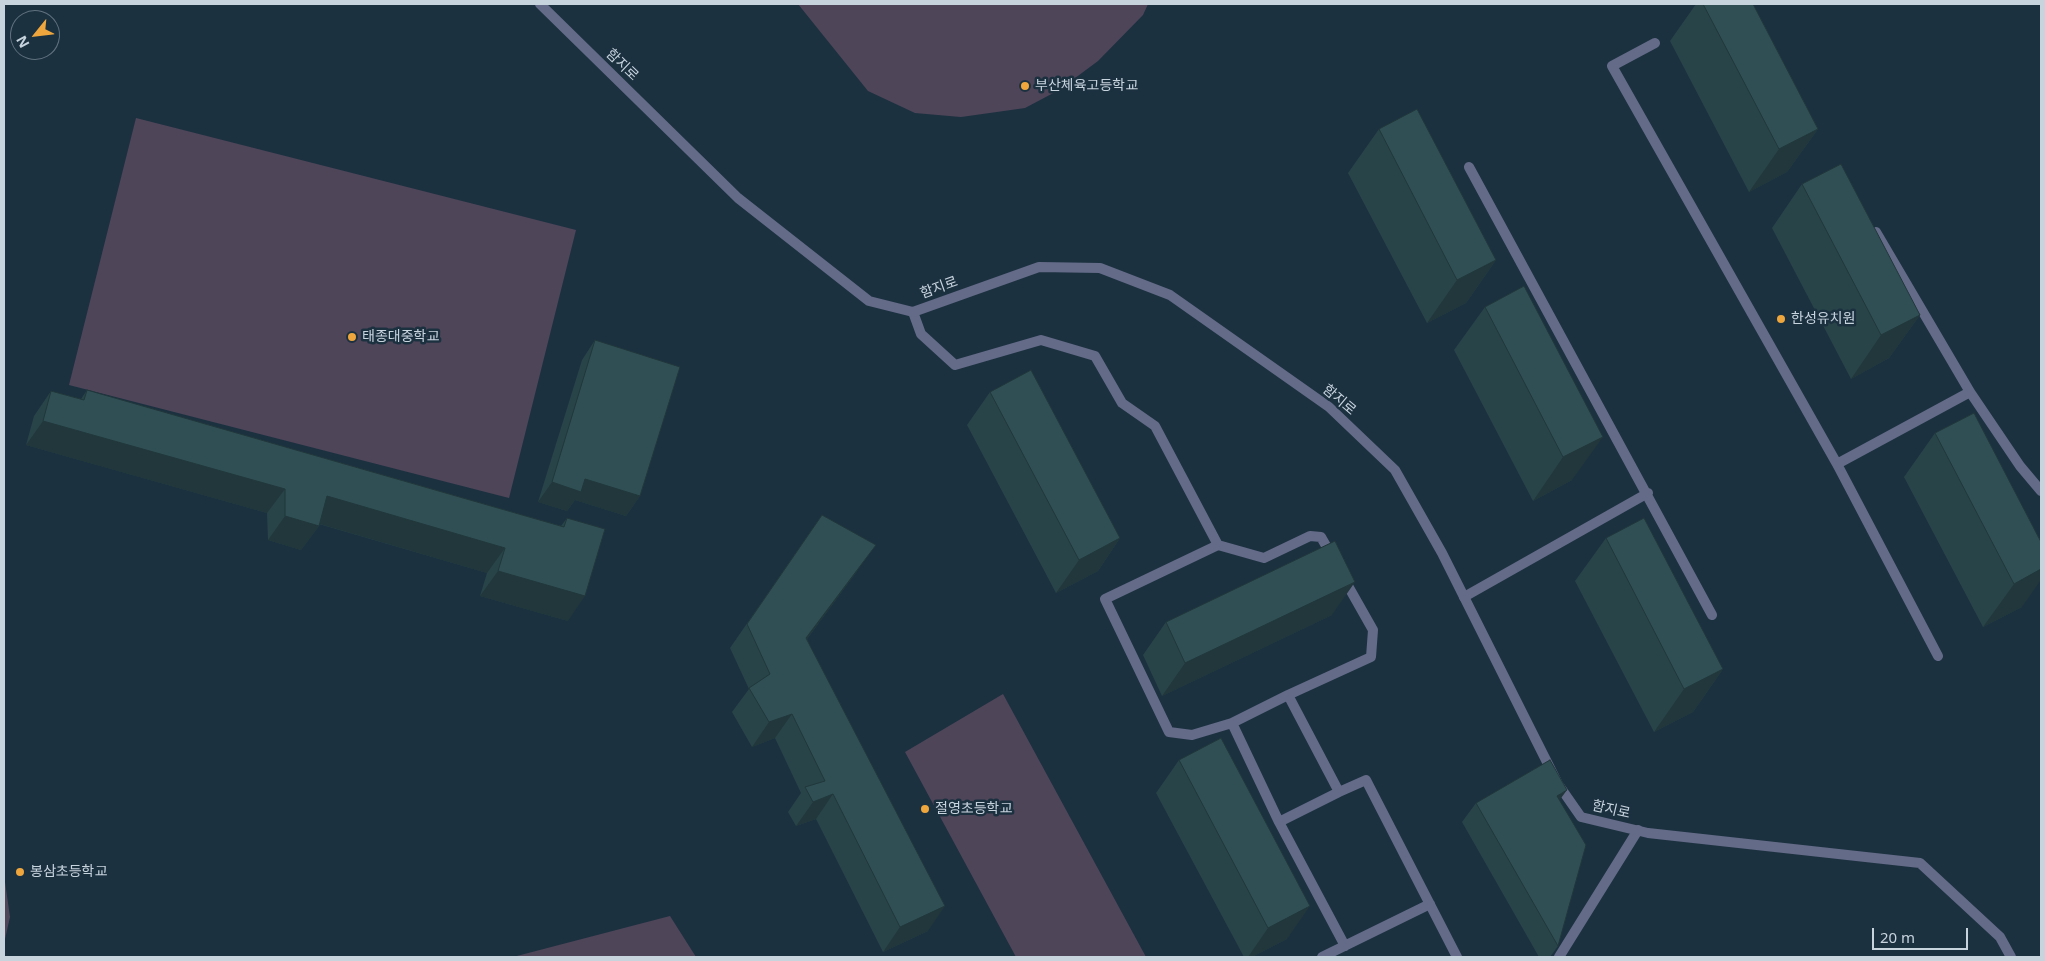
<!DOCTYPE html>
<html>
<head>
<meta charset="utf-8">
<style>
  body { margin:0 }
  #map { position:relative; width:2045px; height:961px; overflow:hidden; background:#1c3140; font-family:"Noto Sans",sans-serif }
  canvas { display:block }
  .frame { position:absolute; inset:0; border:5px solid #c7d3dd; pointer-events:none }
  .north { position:absolute; left:10px; top:10px; width:50px; height:50px; box-sizing:border-box; background:#1c3140; border:1px solid #60727f; border-radius:50%; rotate:241deg; font-size:14px; font-weight:700; line-height:20px; text-align:center; color:#c7d3dd }
  .north::after { content:''; display:block; margin:auto; width:18px; height:22px; background:#efa73d; clip-path:polygon(50% 0,100% 100%,50% 72%,0 100%) }
  .scale { position:absolute; left:1872px; top:928px; width:96px; height:22px; box-sizing:border-box; border:2px solid #c7d3dd; border-top:0; padding-left:6px; font-size:15px; line-height:18px; white-space:nowrap; color:#c7d3dd; -webkit-text-stroke:4px #1c3140; paint-order:stroke }
</style>
</head>
<body>
<div id="map">
<canvas width="2045" height="961"></canvas>
<div class="frame"></div>
<div class="north">N</div>
<div class="scale">20 m</div>
</div>
<script>
const g = document.querySelector('canvas').getContext('2d');
g.lineJoin = 'round';
function fillPath(path, color) { g.fillStyle = color; g.fill(path, 'evenodd'); }
const toPath = rows => new Path2D(rows.map(r => 'M' + r).join(''));
function stroke(path, color, width, dash) { g.strokeStyle = color; g.lineWidth = width; g.lineCap = dash ? 'butt' : 'round'; g.setLineDash(dash || []); g.stroke(path); }
function label(font, color, halo, rows, align = 'center') {
  g.font = font + ' "Noto Sans","Noto Sans KR",sans-serif'; g.lineWidth = 5; g.setLineDash([]); g.textBaseline = 'middle'; g.strokeStyle = halo; g.fillStyle = color; for (const [text, x, y, turn = 0] of rows) {
    g.save(); g.translate(x, y); g.rotate((+turn || 0) * Math.PI / 180); g.textAlign = isNaN(turn) ? turn : align; if (halo) g.strokeText(text, 0, 0); g.fillText(text, 0, 0); g.restore();
  }
}
const green = toPath([
  [798,4,1148,4,1143,15,1098,61,1059,90,1025,108,961,117,915,113,868,91],
  [136,118,576,230,509,498,69,385],
  [1003,694,1146,957,1016,957,905,752],
  [4,875,10,917,5,939,4,938],
  [670,916,696,957,513,957]
]);
const service = toPath([
  [1655,43,1612,66,1837,464],
  [1469,167,1712,615],
  [1876,232,1970,392],
  [913,312,921,334,955,365,1041,340,1095,356,1122,403,1155,426,1218,545,1264,558,1310,536,1321,537,1333,558],
  [1218,545,1105,599,1169,732,1192,735,1232,723],
  [1343,577,1373,630,1371,657,1288,695,1339,792,1366,780,1457,957],
  [1464,597,1648,493],
  [1938,656,1837,464,1970,392,2020,466,2041,491],
  [1288,695,1232,723,1279,822,1345,946],
  [1279,822,1339,792],
  [1322,957,1430,904],
  [1559,957,1638,830]
]);
const tertiary = toPath([
  [540,4,738,198,869,301,913,312,1039,267,1100,268,1170,295,1329,407,1395,470,1442,553,1558,784,1581,817,1648,833,1920,863,2000,937,2011,957]
]);
const wall = toPath([
  [1696,4,1753,4,1818,129,1787,172,1749,192,1670,41],
  [1379,129,1496,260,1466,303,1427,323,1348,173],
  [1802,184,1920,315,1889,358,1851,379,1772,228],
  [1524,286,1572,480,1533,501,1454,350,1485,307],
  [595,340,640,496,626,516,575,500,567,511,538,502,582,360],
  [87,390,561,526,567,518,568,621,480,596,487,573,319,524,319,526,301,550,268,540,267,513,26,445,34,416,51,391,81,399],
  [990,392,1120,538,1098,571,1056,593,967,425],
  [1974,413,2022,607,1983,627,1904,477,1935,433],
  [822,515,858,570,807,639,928,931,883,952,816,819,796,826,788,812,801,793,775,738,752,747,732,712,749,689,730,648],
  [1606,538,1723,669,1693,712,1654,732,1575,581],
  [1332,615,1162,696,1143,655,1166,622],
  [1179,760,1287,939,1252,957,1244,957,1156,793],
  [1560,800,1558,946,1550,957,1539,957,1462,822,1476,803]
]);
const shadedWall = toPath([
  [1818,129,1787,172,1749,192,1779,149],
  [1496,260,1466,303,1427,323,1457,280],
  [1920,315,1889,358,1851,379,1881,335],
  [43,421,285,489,267,513,26,445],
  [1603,437,1572,480,1533,501,1563,457],
  [585,479,640,496,626,516,575,500,567,511,538,502,552,482],
  [327,496,505,548,487,573,310,521],
  [285,516,319,526,301,550,268,540],
  [1120,538,1098,571,1056,593,1079,560],
  [876,545,858,570,789,663,806,638],
  [2041,569,2041,580,2022,607,1983,627,2014,584],
  [498,571,585,596,568,621,480,596],
  [1355,582,1332,615,1162,696,1185,663],
  [1723,669,1693,712,1654,732,1684,689],
  [792,714,775,738,752,747,769,722],
  [1567,790,1553,809,1557,796],
  [833,794,816,819,796,826,813,802],
  [945,906,928,931,883,952,900,927],
  [1310,906,1287,939,1252,957,1248,957,1268,928]
]);
const building = toPath([
  [1703,4,1753,4,1818,129,1779,149,1703,4],
  [1417,109,1496,260,1457,280,1379,129,1417,109],
  [1841,164,1920,315,1881,335,1802,184,1841,164],
  [1524,286,1603,437,1563,457,1485,307,1524,286],
  [595,340,680,367,640,496,585,479,581,492,552,482,595,340],
  [1031,370,1120,538,1079,560,990,392,1031,370],
  [87,390,564,527,567,518,605,529,585,596,498,571,505,548,327,496,319,526,285,516,285,489,43,421,51,391,84,400,87,390],
  [1974,413,2041,542,2041,569,2014,584,1935,433,1974,413],
  [822,515,876,545,806,638,945,906,900,927,833,794,813,802,805,787,825,781,792,714,769,722,749,688,770,674,747,624,822,515],
  [1644,518,1723,669,1684,689,1606,538,1644,518],
  [1335,541,1355,582,1185,663,1166,622,1335,541],
  [1221,738,1310,906,1268,928,1179,760,1221,738],
  [1550,760,1567,790,1557,796,1586,845,1558,946,1476,803,1550,760]
]);
const markers = [
  [1025,86,5,"#efa73d"],
  [1781,319,5,"#efa73d"],
  [352,337,5,"#efa73d"],
  [925,809,5,"#efa73d"],
  [20,872,5,"#efa73d"]
];
const streetNames = [
  ["함지로",622,65,44],
  ["함지로",939,288,-20],
  ["함지로",1339,400,40],
  ["함지로",1611,810,13]
];
const poiNames = [
  ["부산체육고등학교",1035,86],
  ["한성유치원",1791,319],
  ["태종대중학교",362,337],
  ["절영초등학교",935,809],
  ["봉삼초등학교",30,872]
];
fillPath(green, '#4f4559');
stroke(service, '#646b88', 10);
stroke(tertiary, '#646b88', 10);
fillPath(wall, '#284448');
fillPath(shadedWall, '#21373b');
fillPath(building, '#2f4f54');
stroke(building, '#21373b', 1);
for (const [x, y, r, color] of markers) { const dot = new Path2D(); dot.arc(x, y, r, 0, 2 * Math.PI); g.fillStyle = color; g.fill(dot); stroke(dot, '#1c3140', 2); }
label('14px', '#c7d3dd', '#1c3140', streetNames);
label('14px', '#c7d3dd', '#1c3140', poiNames, 'left');
</script>
</body>
</html>
